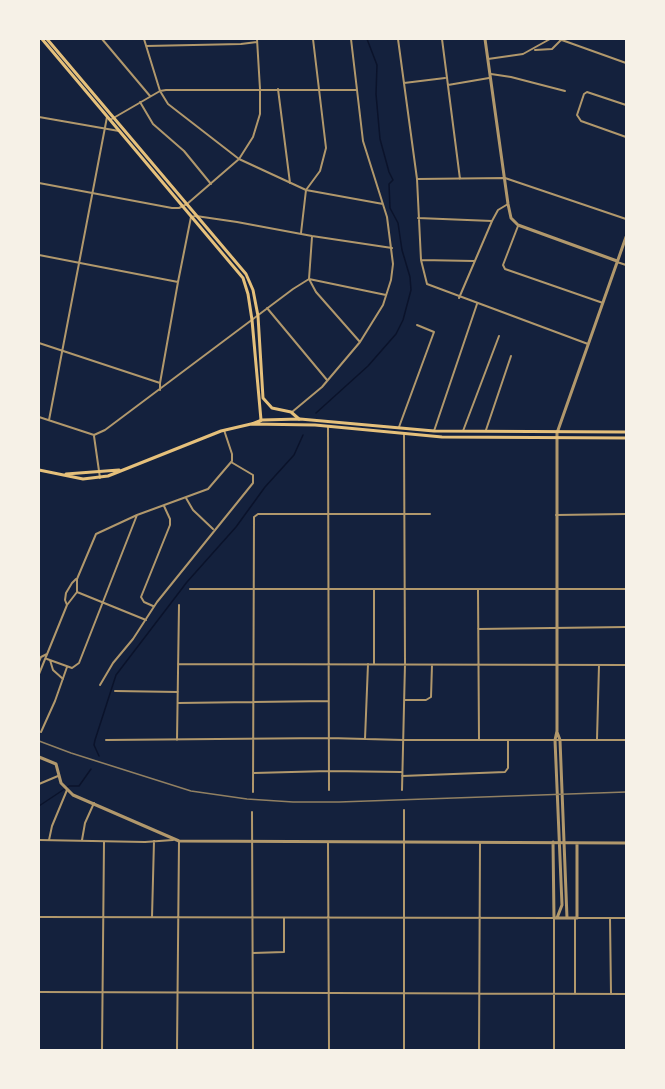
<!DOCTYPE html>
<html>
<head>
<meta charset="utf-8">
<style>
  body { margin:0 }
  #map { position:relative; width:665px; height:1089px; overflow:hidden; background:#14213d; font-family:Manrope,sans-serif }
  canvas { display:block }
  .frame { position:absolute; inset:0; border:40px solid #f6f1e7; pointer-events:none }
</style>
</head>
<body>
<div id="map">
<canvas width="665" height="1089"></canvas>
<div class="frame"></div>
</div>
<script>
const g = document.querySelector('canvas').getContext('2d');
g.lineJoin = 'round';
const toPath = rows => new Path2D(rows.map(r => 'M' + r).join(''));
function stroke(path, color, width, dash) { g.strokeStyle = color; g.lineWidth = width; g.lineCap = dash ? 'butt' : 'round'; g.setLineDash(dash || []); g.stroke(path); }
const stream = toPath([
  [316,413,368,366,396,334,403,320,411,290,410,277,402,250,398,223,390,208,389,184,393,180,389,172,380,139,376,94,377,65,367,39],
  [99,756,94,745,95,740,116,675,187,582,236,527,265,487,294,455,303,435],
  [39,806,69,786,79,786,91,769]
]);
const minor = toPath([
  [102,39,150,96],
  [144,39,160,91,168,104,239,159,306,190,383,204],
  [398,39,417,179,421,260,427,284,588,344],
  [442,39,460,179],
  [559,39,626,63],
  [146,46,241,44,257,42],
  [535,50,552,49,561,40],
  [488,59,523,54,550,39],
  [491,74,511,77,565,91],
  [404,83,445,78],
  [448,85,489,78],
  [278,89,290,183],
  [140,102,153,124,184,151,211,184],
  [626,105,587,92,584,94,577,115,581,121,626,137],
  [39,117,119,131],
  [110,120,160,91,166,90,357,90],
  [417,179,505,178,626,219],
  [39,183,172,208,179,208,187,204,239,159,253,137,260,114,260,89,257,39],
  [418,218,492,221],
  [518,226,503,265,505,269,603,303],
  [301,233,306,190,320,171,326,148,313,39],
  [39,255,178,282],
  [421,260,474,261],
  [617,262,626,265],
  [309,279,316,292,360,342],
  [309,279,386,295],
  [459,298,492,221,498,210,508,204],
  [267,308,327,380],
  [39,343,160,383,160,390],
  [160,383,178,282,191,217,196,216,237,222,312,236,392,248],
  [292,412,322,387,360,342,383,305,391,280,393,264,387,217,363,141,351,39],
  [39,417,94,435],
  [49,420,107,117],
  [328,427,329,790],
  [399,427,434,332,417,325],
  [486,430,511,356],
  [434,431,477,304],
  [463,431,499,336],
  [94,435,105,430,293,289,309,279,312,237],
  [94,436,100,478],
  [186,498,193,510,213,529],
  [556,515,626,514],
  [190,589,626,589],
  [374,589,374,663],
  [478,590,479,740],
  [77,592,146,620],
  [67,605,65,600,66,593,72,583,76,579],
  [153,606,144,602,141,597,170,525,170,519,164,506],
  [478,629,626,627],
  [47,659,72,668,79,663,137,515],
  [50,660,53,670,63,679],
  [39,662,41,657,47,654],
  [178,664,626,665],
  [39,674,67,605,77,592,77,579,96,534,137,515,208,489,232,461,232,454,224,430],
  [100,685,113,663,133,639,157,602,253,483,253,475,231,462],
  [115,691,178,692],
  [405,700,426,700,431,697,432,665],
  [178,703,328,701],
  [41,732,55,701,67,667],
  [365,739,368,664],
  [597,739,599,665],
  [106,740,329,738,403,740,626,740],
  [177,740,179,605],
  [254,773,329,771,401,772],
  [402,776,505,772,508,768,508,741],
  [39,784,58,776],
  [402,790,405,664,404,434],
  [253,792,254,517,258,514,430,514],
  [404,810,404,1050],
  [252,812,253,1050],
  [39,840,145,842,173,840],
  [49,840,52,826,67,790],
  [82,840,85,823,94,803],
  [328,843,329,1050],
  [39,917,554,918,554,1050],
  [152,917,154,841],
  [575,918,575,993],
  [578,918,626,918],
  [610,918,611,994],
  [253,953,284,952,284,918],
  [39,992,626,994],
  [102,1050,104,842],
  [177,1050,179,841],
  [479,1050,480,843]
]);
const tertiary = toPath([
  [485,39,508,204,511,218,518,225,617,261],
  [557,732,560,740,567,918],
  [39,757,56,764,61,783,73,795,179,841,626,843],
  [553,842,554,918,577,918,577,843],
  [557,918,562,905,555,740,557,731,557,433,626,237]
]);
const secondary = toPath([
  [42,39,243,278,248,294,252,320,261,420],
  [47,39,246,274,253,290,258,316,263,398,272,408,291,412,299,419]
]);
const primary = toPath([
  [252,424,262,420,300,419,434,431,626,432],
  [39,470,83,479,108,476,221,431,251,424,315,425,442,437,626,438],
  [66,474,119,470]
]);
const rail = toPath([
  [39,741,71,753,191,791,247,799,293,802,339,802,626,792]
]);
stroke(stream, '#0b132b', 1.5);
stroke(minor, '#b1986c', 2);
stroke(tertiary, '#b1986c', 3);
stroke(secondary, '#e5c07b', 3);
stroke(primary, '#e5c07b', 3);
stroke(rail, '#918062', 1.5);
</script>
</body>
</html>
